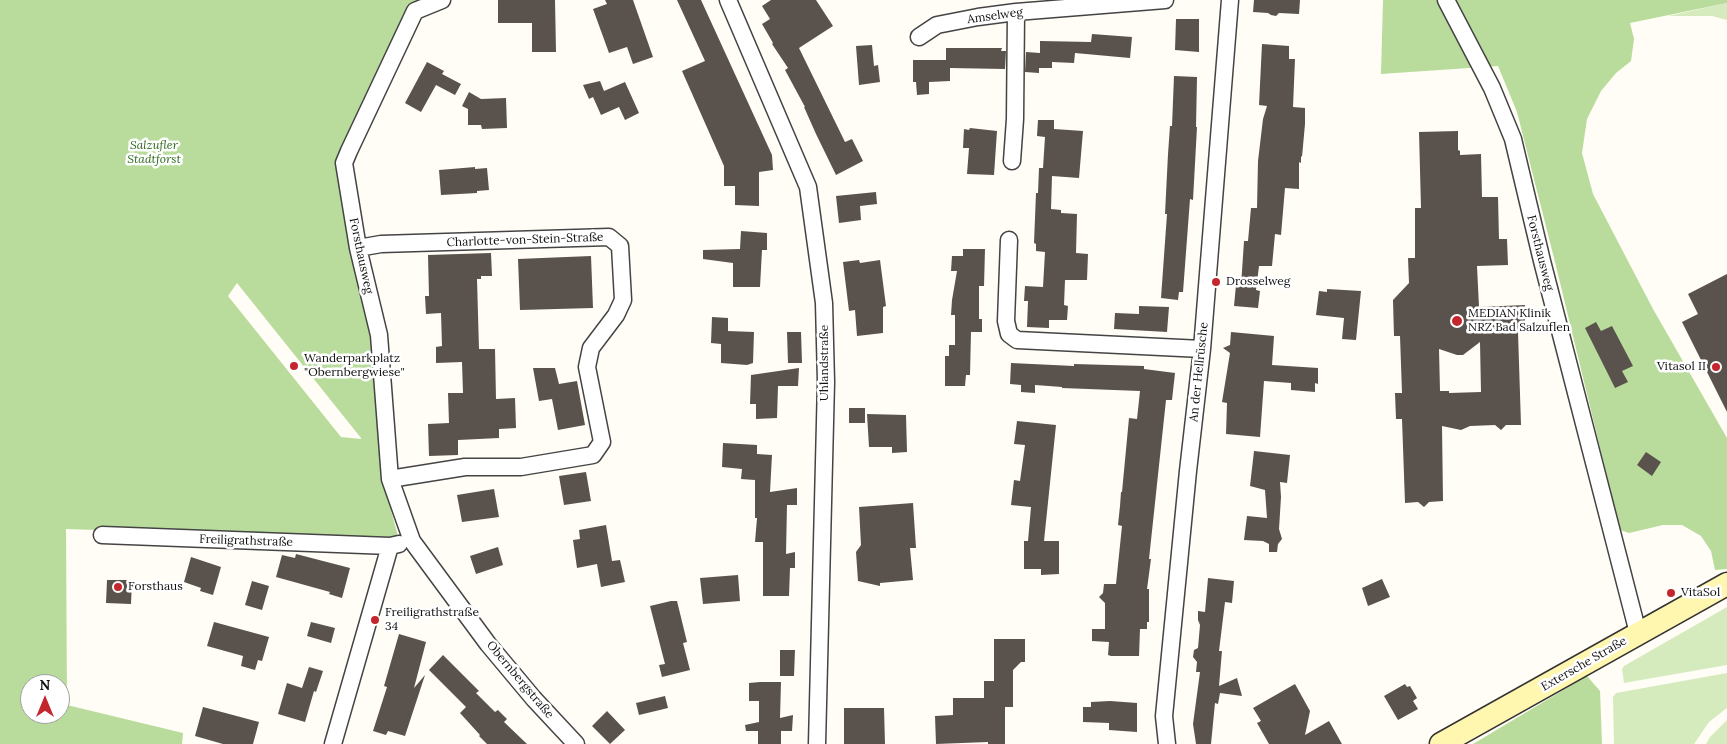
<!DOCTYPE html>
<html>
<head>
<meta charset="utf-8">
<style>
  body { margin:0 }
  #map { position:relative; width:1727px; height:744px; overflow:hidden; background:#fffdf5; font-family:Lora,serif }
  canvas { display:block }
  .north { position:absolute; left:20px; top:674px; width:50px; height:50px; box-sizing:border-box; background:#fff; border:1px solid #a0a0a0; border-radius:50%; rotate:0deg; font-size:14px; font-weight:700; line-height:20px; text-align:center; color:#111 }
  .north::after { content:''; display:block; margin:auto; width:18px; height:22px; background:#c4262e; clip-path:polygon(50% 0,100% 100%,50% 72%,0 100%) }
</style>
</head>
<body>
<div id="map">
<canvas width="1727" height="744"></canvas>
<div class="north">N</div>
</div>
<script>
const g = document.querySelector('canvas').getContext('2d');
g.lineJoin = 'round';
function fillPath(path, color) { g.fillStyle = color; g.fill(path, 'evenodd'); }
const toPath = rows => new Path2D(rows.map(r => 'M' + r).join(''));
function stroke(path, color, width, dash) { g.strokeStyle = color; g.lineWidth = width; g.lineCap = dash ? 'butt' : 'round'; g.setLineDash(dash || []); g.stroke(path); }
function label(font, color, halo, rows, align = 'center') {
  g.font = font + ' Lora,serif'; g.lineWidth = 5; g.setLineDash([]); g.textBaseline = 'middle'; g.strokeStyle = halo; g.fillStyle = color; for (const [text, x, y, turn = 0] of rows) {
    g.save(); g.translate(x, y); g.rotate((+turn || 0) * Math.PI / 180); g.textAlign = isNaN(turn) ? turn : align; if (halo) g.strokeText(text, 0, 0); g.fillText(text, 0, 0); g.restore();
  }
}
const green = toPath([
  [1727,3,1727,20,1712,16,1668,16],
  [1727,607,1727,665,1624,683,1622,669,1624,666],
  [1727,673,1727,708,1709,722,1694,744,1614,744,1613,697,1616,693],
  [1727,720,1727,744,1706,744,1710,737]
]);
const forest = toPath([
  [0,0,427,0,340,160,351,249,370,335,384,484,399,540,66,529,67,705,183,733,182,744,0,744],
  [237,283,361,438,361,439,341,437,228,296],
  [30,684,60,684,60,714,30,714],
  [1383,0,1727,0,1727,3,1630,23,1634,39,1631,61,1616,73,1601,91,1587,119,1582,153,1593,194,1653,309,1727,438,1727,569,1715,570,1711,551,1701,536,1682,525,1663,525,1629,533,1620,530,1555,262,1517,112,1498,66,1381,74],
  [1587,676,1600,691,1602,744,1473,744]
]);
const building = toPath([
  [498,0,555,0,556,52,532,52,532,23,498,23],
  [605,0,633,0,653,57,633,64,627,47,609,53,593,9,607,4],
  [677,0,701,0,772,155,773,170,759,172,759,206,735,205,735,186,724,186,724,166,682,71,705,61],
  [771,0,816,0,833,26,799,48,845,142,852,139,863,161,836,175,816,134,804,107,805,107,785,70,788,68,772,44,773,43,762,24,770,19,762,6],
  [1254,0,1300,0,1299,14,1279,13,1276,16,1271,15,1268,13,1253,12],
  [1176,19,1199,19,1199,52,1175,50],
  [1092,34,1132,37,1130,58,1075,53,1074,63,1052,62,1052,68,1039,68,1039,73,1025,72,1026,52,1040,53,1040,41,1091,42],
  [1262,44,1289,46,1289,59,1295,59,1293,107,1305,108,1305,124,1302,157,1301,156,1301,163,1299,162,1299,189,1285,188,1281,235,1275,234,1272,266,1259,266,1256,290,1260,291,1258,308,1234,306,1236,285,1241,286,1244,241,1248,241,1251,208,1257,208,1258,161,1263,119,1267,106,1259,105],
  [872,45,874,66,878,65,880,82,859,85,856,46],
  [946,48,1002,48,1001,51,1006,51,1005,69,950,68,950,81,929,82,929,94,917,95,916,82,913,82,913,60,946,60],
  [427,62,444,71,442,74,461,84,455,95,436,85,421,112,405,103],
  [1174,76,1197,77,1196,127,1197,127,1193,200,1190,199,1183,292,1179,292,1178,300,1161,298,1167,214,1165,214,1168,154,1170,126,1172,126],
  [600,81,604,91,625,82,639,113,625,120,619,107,601,115,593,97,589,99,583,85],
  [469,92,481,99,506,98,507,128,482,129,481,125,468,125,468,109,462,106],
  [1038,120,1054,120,1054,129,1083,131,1079,178,1052,176,1051,209,1061,210,1061,213,1077,214,1076,253,1088,254,1087,280,1065,280,1064,305,1068,306,1067,320,1049,320,1049,328,1027,327,1028,301,1024,301,1025,286,1043,287,1045,252,1036,251,1036,244,1034,243,1036,193,1038,193,1039,168,1043,168,1045,137,1037,136],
  [970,128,997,131,994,175,967,174,969,148,963,148,964,129,969,130],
  [1458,131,1458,150,1460,151,1460,155,1481,154,1482,197,1498,197,1499,239,1507,239,1508,265,1477,266,1479,307,1525,305,1525,332,1518,332,1521,425,1506,425,1501,430,1495,425,1470,426,1461,430,1442,426,1443,501,1429,502,1424,507,1418,502,1405,503,1402,419,1396,419,1395,393,1402,393,1400,336,1394,336,1393,300,1409,283,1408,258,1415,258,1415,208,1421,208,1419,132],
  [1480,342,1481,392,1449,393,1449,391,1440,391,1439,349,1457,355,1463,355],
  [475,167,475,169,487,168,489,190,477,191,477,193,441,195,439,170],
  [876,192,877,204,860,206,861,220,839,223,836,196],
  [741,231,767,233,767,250,762,250,760,287,733,287,733,263,703,259,703,250,740,249],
  [963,249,985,249,984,286,979,286,979,319,982,319,982,332,971,332,970,375,966,375,965,386,945,386,945,356,949,356,949,345,955,345,955,315,951,315,952,300,957,271,951,271,952,256,963,256],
  [491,253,492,276,481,276,481,279,477,279,479,349,495,349,496,399,515,398,516,428,499,429,499,438,458,440,458,455,429,456,428,424,449,423,448,393,463,393,462,362,436,363,436,347,442,346,441,313,426,314,425,296,429,296,428,255],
  [591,256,593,308,520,310,518,259],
  [859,260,860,263,880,260,886,306,883,307,883,333,857,336,855,310,849,311,843,262],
  [1727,274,1727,412,1682,322,1698,314,1688,294],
  [1327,289,1361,291,1356,340,1342,339,1344,318,1316,315,1319,291,1327,292],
  [1139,306,1169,307,1167,332,1114,329,1115,313,1139,314],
  [712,317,728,318,728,331,754,332,753,363,747,365,721,363,721,344,711,343],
  [1596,322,1601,331,1612,326,1633,366,1622,371,1628,382,1615,388,1585,328],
  [787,332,801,332,802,363,788,363],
  [1231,332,1274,336,1272,365,1318,368,1318,384,1315,383,1315,392,1291,390,1291,383,1264,381,1260,437,1226,434,1227,403,1222,402,1230,353,1223,348,1230,345],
  [1011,363,1074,366,1074,364,1144,366,1144,369,1175,373,1172,400,1166,400,1149,559,1151,559,1147,589,1149,589,1149,622,1147,622,1147,629,1140,629,1139,656,1111,656,1108,655,1109,642,1092,641,1092,629,1105,629,1105,603,1099,597,1103,593,1104,584,1116,584,1122,526,1118,525,1120,506,1121,492,1122,492,1129,418,1137,419,1140,391,1062,388,1062,387,1035,385,1035,393,1021,392,1021,385,1010,384],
  [533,368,555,368,559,384,577,381,585,425,558,430,552,399,539,401],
  [799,368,798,386,778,386,777,418,756,419,756,404,750,404,751,375],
  [849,408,865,408,865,423,849,423],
  [867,414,906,415,907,452,892,453,892,447,869,447],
  [1017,421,1056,425,1044,541,1059,541,1059,574,1041,575,1041,569,1024,569,1024,541,1028,541,1031,507,1011,505,1014,480,1020,481,1025,445,1014,444],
  [723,443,757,445,757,454,772,455,770,492,797,488,797,505,787,505,786,554,795,552,795,568,790,568,789,596,763,596,763,542,755,542,757,518,755,518,755,480,741,479,742,469,722,467],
  [1254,451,1290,455,1287,483,1280,482,1281,497,1279,529,1282,539,1278,544,1277,552,1269,552,1269,544,1263,541,1244,540,1247,516,1267,518,1265,490,1250,486],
  [1646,452,1661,462,1652,476,1637,465],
  [586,472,591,501,564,505,559,476],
  [494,489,499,517,462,522,457,495],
  [913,503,916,548,910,548,913,580,880,583,880,586,858,581,856,552,861,545,859,507],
  [606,525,612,561,620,560,625,582,601,587,597,564,577,568,573,540,580,539,579,530],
  [498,547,503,565,476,574,470,556],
  [296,554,350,568,342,598,329,594,330,592,276,577,282,555,295,558],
  [191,557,221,567,213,595,200,591,201,588,184,582],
  [738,575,740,601,703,604,700,578],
  [1208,578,1234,581,1232,603,1225,602,1219,651,1222,651,1219,686,1237,678,1242,696,1220,693,1218,704,1215,703,1211,744,1196,744,1193,724,1200,672,1196,672,1197,662,1193,657,1194,650,1198,648,1200,625,1198,620,1198,611,1205,612],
  [1382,579,1390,597,1368,606,1362,588],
  [107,580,132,580,131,604,106,603],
  [252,581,269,586,262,610,245,605],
  [671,601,677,601,687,642,683,643,690,670,662,677,659,665,665,664,650,606],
  [214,622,269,637,262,661,258,660,255,670,241,666,243,656,207,646],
  [311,622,335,628,331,643,307,636],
  [399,634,426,642,414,688,425,675,405,736,388,731,386,735,373,731,387,687,384,686],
  [994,639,1025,639,1025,662,1021,662,1013,670,1013,707,1005,707,1005,744,988,744,988,742,936,744,935,716,953,715,953,698,984,698,984,681,994,681],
  [780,650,795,650,794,676,780,676],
  [443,655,479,691,476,693,495,712,498,710,507,719,504,722,527,744,487,744,479,736,480,735,460,713,466,707,429,670],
  [309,667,323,671,316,692,314,691,305,722,278,714,287,683,302,688],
  [760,682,781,682,780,718,793,715,792,731,781,731,781,744,758,744,758,731,746,731,745,725,759,722,759,701,749,701,749,683],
  [1295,684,1310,711,1305,735,1329,721,1342,744,1269,744,1257,723,1261,721,1253,708],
  [1405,684,1407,687,1410,686,1417,698,1413,701,1418,709,1398,720,1384,696],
  [665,696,668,708,639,715,636,703],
  [1110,701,1137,703,1137,732,1109,730,1109,723,1083,722,1083,707,1091,707,1091,702],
  [203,707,259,722,253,744,223,744,195,736],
  [844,708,884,708,885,744,844,744],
  [607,711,625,730,610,744,592,726]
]);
const minor = toPath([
  [442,0,415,11,349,151,344,163,358,248,379,335,390,479,412,541,488,644,534,699,576,744],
  [728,0,808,187,824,303,826,382,817,744],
  [1446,0,1492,88,1513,139,1542,261,1638,633],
  [919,37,937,25,978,17,1016,12,1165,0],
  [1012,161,1015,119,1016,12],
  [1009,240,1006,321,1009,334,1017,340,1202,349],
  [358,248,381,244,609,237,620,246,623,300,616,315,591,348,587,367,602,442,593,455,521,467,465,467,390,479],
  [102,535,390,546],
  [333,744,390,546,399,544],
  [1167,744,1164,716,1188,471,1202,349,1230,0]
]);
const secondary = toPath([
  [1441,744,1727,584]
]);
const markers = [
  [1216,282,5,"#c4262e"],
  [1457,321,6,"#c4262e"],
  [294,366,5,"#c4262e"],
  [1716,367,5,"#c4262e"],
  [118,587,5,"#c4262e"],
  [1671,593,5,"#c4262e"],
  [375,620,5,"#c4262e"]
];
const streetNames = [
  ["Amselweg",995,16,-8],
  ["Charlotte-von-Stein-Straße",525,240,-2],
  ["Forsthausweg",1540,253,76],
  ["Forsthausweg",361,256,78],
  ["Uhlandstraße",825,363,-90],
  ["An der Hellrüsche",1199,372,-84],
  ["Freiligrathstraße",246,541,2],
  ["Extersche Straße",1584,664,-30],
  ["Obernbergstraße",520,680,50]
];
const parkNames = [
  ["Salzufler",154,146],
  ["Stadtforst",154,160]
];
const poiNames = [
  ["Drosselweg",1226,282],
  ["MEDIAN Klinik",1468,314],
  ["NRZ Bad Salzuflen",1468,328],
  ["Wanderparkplatz",304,359],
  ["\"Obernbergwiese\"",304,373],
  ["Vitasol II",1706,367,"right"],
  ["Forsthaus",128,587],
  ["VitaSol",1681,593],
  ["Freiligrathstraße",385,613],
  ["34",385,627]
];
fillPath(green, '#d5ebbd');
fillPath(forest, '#b9dc9c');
fillPath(building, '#5a524d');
stroke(minor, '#444', 19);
stroke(secondary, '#333', 25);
stroke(minor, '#fff', 16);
stroke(secondary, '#fff6b0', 22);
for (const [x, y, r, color] of markers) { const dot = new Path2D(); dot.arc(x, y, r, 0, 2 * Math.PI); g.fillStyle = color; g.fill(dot); stroke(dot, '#fff', 2); }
label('12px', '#111', '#fff', streetNames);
label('italic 12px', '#2f6b1f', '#fff', parkNames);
label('12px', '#111', '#fff', poiNames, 'left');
</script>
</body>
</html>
